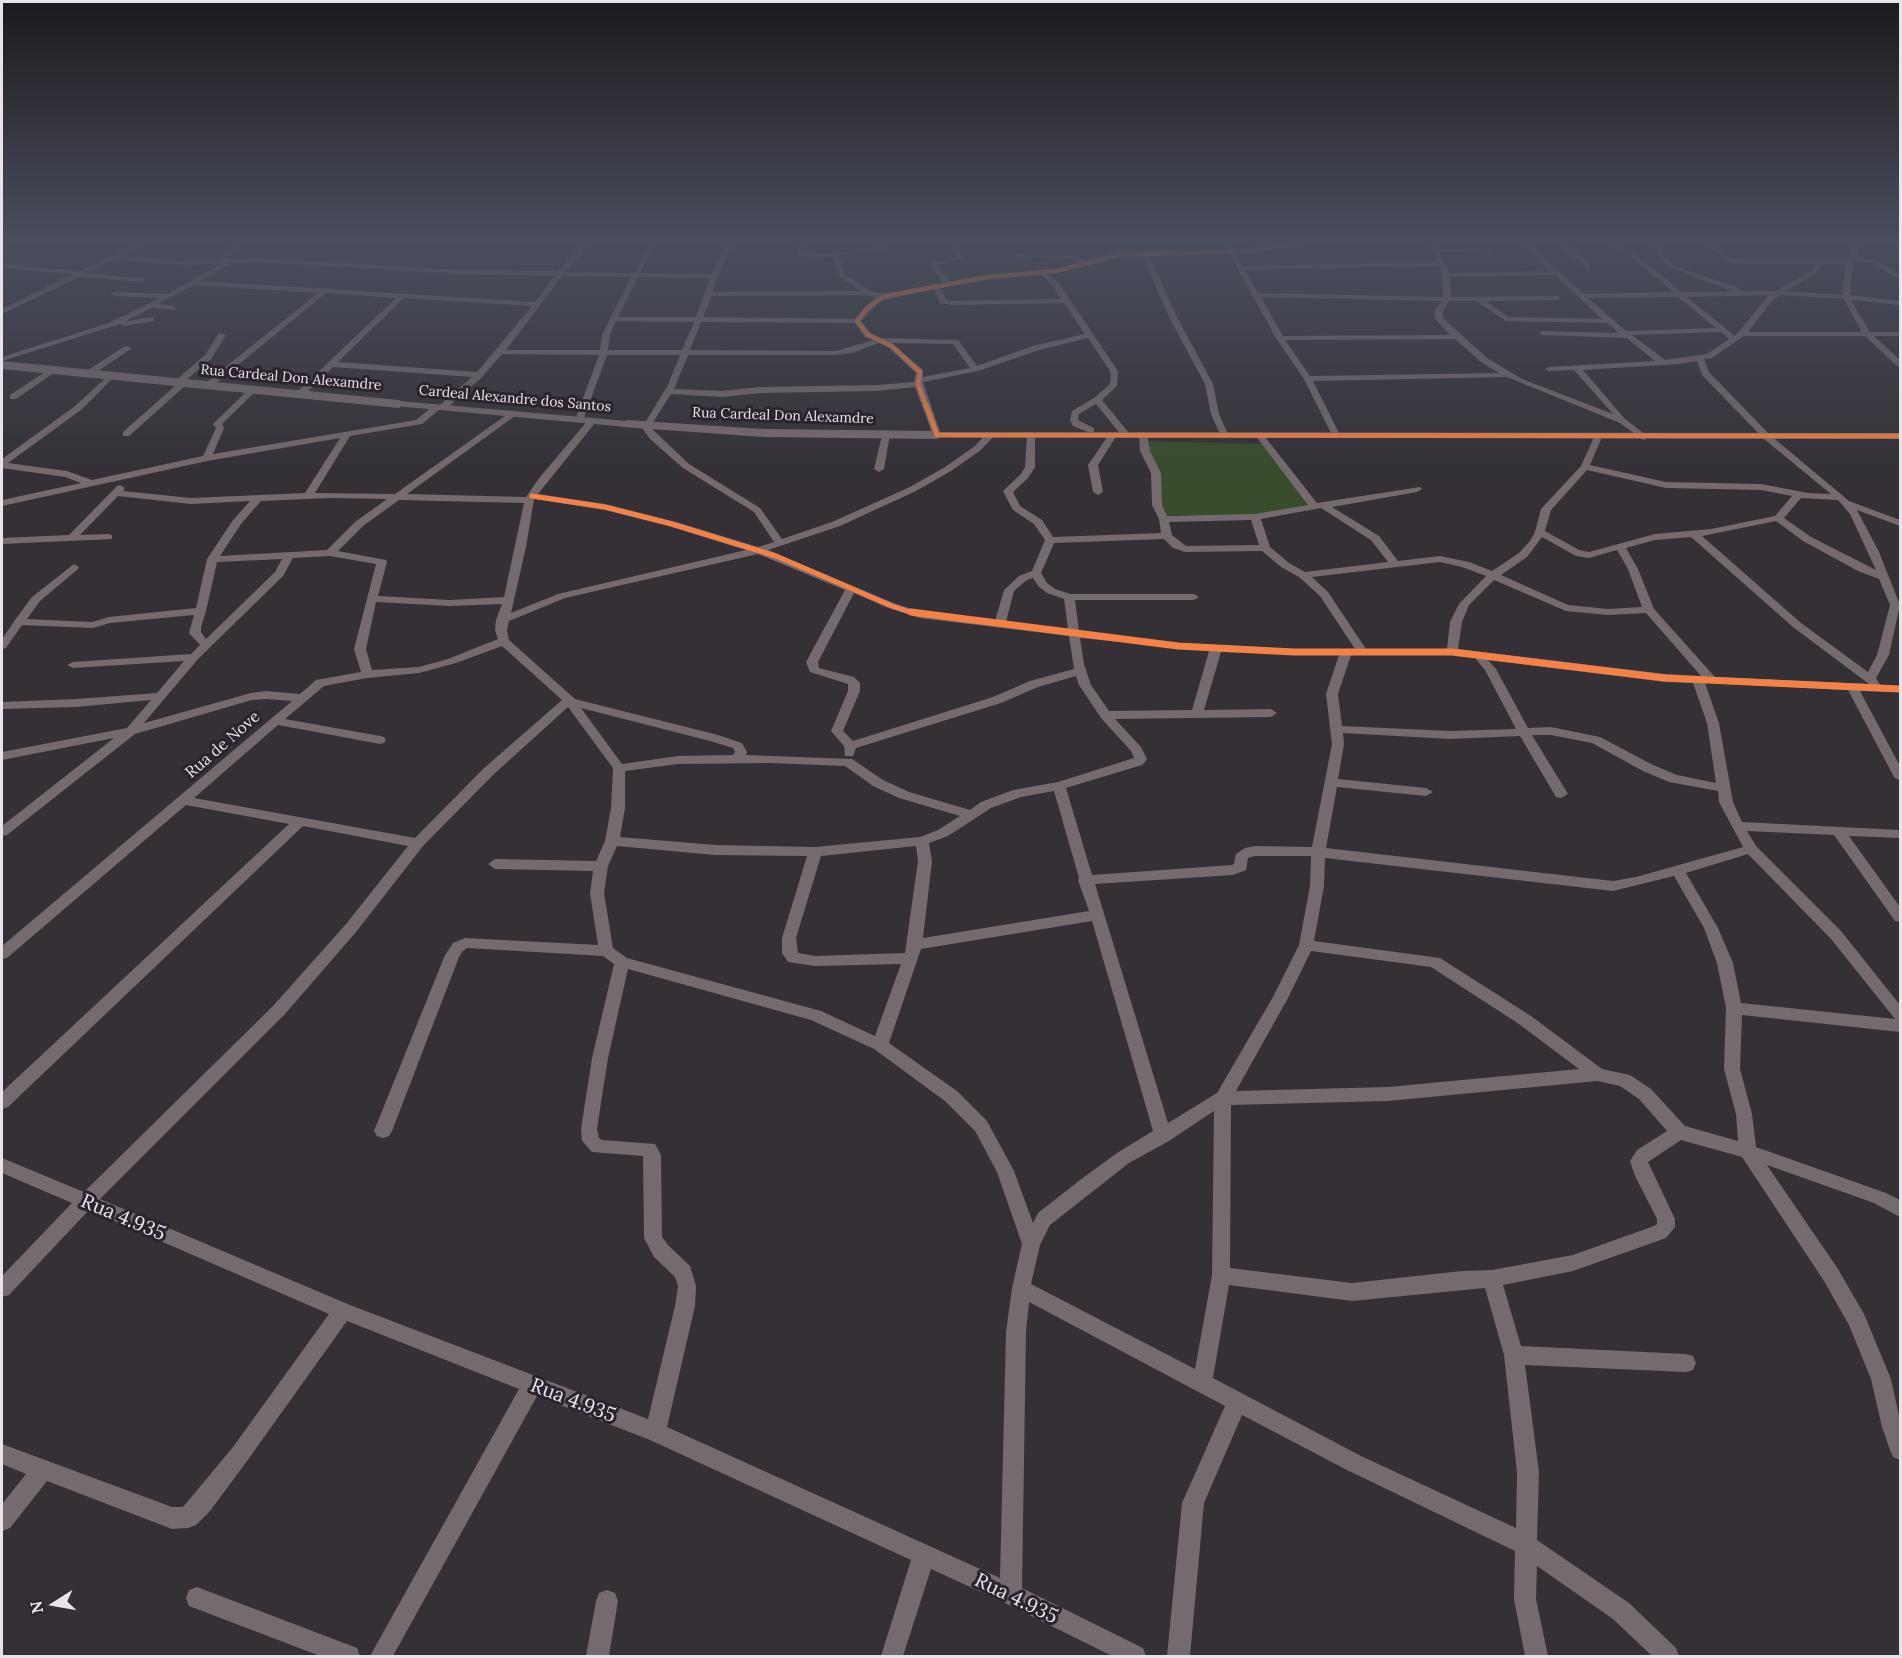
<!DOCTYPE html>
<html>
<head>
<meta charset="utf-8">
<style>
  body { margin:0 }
  #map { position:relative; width:1902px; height:1658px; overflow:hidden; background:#343036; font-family:Lora,serif }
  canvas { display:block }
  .frame { position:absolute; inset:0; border:3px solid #e8e3ea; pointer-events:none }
  .north { position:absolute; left:24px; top:1574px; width:60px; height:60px; -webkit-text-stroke:4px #2b242f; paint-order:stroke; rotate:259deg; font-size:16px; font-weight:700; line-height:24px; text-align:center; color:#e8e3ea }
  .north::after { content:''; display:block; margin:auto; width:21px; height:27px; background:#e8e3ea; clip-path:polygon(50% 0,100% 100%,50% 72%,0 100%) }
</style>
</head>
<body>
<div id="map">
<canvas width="1902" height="1658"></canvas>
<div class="frame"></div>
<div class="north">N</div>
</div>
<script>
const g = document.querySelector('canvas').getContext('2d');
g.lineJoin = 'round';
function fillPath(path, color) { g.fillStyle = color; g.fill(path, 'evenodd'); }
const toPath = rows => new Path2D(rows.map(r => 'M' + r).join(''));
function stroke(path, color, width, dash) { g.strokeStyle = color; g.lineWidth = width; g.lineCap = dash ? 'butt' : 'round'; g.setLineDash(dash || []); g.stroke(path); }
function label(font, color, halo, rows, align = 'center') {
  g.font = font + ' Lora,serif'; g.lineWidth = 6; g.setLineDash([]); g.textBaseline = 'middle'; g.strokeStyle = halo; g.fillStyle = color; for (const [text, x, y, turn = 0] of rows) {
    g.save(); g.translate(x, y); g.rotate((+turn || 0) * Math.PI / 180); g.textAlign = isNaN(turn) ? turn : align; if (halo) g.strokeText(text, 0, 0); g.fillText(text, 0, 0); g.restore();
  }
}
const green = toPath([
  [1145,441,1265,444,1310,505,1254,515,1163,515]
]);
const minor = toPath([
  [135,244,143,244,121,256,177,261,222,259,224,253,235,244,242,244,229,255,228,259,261,258,459,270,558,271,583,244,590,244,565,272,634,273,650,244,656,244,640,273,711,274,726,244,732,244,718,276,713,292,861,291,839,276,833,257,802,256,796,252,800,244,806,244,804,252,827,253,877,247,878,244,884,244,882,250,839,255,844,274,872,292,886,294,943,283,929,264,955,258,951,244,957,244,962,259,937,265,950,282,988,275,1056,269,1079,263,1070,258,1008,256,1010,253,1071,254,1086,261,1119,253,1144,250,1226,249,1225,246,1228,244,1233,249,1301,244,1235,253,1243,266,1437,262,1430,244,1436,244,1438,248,1491,249,1494,251,1491,253,1440,252,1449,273,1550,271,1522,244,1529,244,1584,294,1673,292,1628,254,1608,244,1616,244,1632,252,1682,292,1733,291,1668,267,1651,244,1657,244,1672,265,1739,288,1739,291,1776,291,1811,271,1815,264,1730,263,1705,244,1712,244,1732,259,1847,260,1855,244,1861,244,1855,257,1876,260,1900,274,1900,279,1872,263,1853,261,1850,295,1900,301,1900,305,1851,300,1870,332,1900,332,1900,336,1874,336,1900,360,1900,366,1897,366,1865,336,1744,336,1712,358,1704,359,1709,372,1770,435,1849,501,1900,520,1900,526,1857,510,1879,552,1900,605,1889,655,1876,678,1880,685,1900,686,1900,692,1860,691,1900,766,1900,781,1894,777,1848,690,1705,683,1719,723,1733,802,1742,822,1900,830,1900,838,1849,836,1900,907,1900,922,1895,921,1834,835,1747,831,1756,846,1841,931,1900,1005,1900,1032,1742,1015,1740,1069,1752,1114,1756,1147,1886,1193,1900,1200,1900,1217,1874,1203,1767,1165,1838,1269,1864,1314,1891,1379,1900,1420,1900,1460,1893,1457,1890,1450,1882,1427,1871,1379,1849,1325,1824,1281,1742,1157,1681,1140,1648,1162,1675,1219,1675,1227,1666,1238,1573,1271,1503,1285,1521,1346,1686,1354,1693,1356,1696,1363,1693,1370,1686,1372,1525,1365,1539,1472,1537,1540,1629,1603,1676,1648,1679,1656,1652,1656,1613,1619,1537,1566,1536,1599,1548,1656,1525,1656,1514,1599,1515,1551,1347,1470,1242,1415,1204,1503,1190,1656,1167,1656,1182,1503,1225,1406,1029,1302,1026,1332,1022,1588,1143,1648,1146,1656,1112,1656,1003,1602,931,1569,903,1656,881,1656,911,1560,650,1440,537,1396,393,1656,370,1656,519,1389,347,1321,247,1461,210,1511,196,1525,188,1528,172,1529,47,1481,10,1528,2,1531,2,1504,26,1474,2,1464,2,1444,172,1507,183,1507,233,1447,329,1314,89,1210,9,1295,2,1297,2,1276,72,1203,2,1173,2,1158,84,1192,273,1006,346,924,408,846,303,826,8,1107,2,1109,2,1092,289,824,186,805,7,958,2,959,2,946,292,701,266,699,252,700,135,734,7,835,2,836,2,826,114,738,2,760,2,752,127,728,151,700,76,707,2,709,2,702,76,699,157,693,184,661,73,668,67,665,73,662,191,654,200,645,189,633,194,615,110,623,93,628,22,625,6,648,2,649,2,639,15,620,32,597,74,564,79,567,78,569,40,601,27,619,92,622,109,617,196,608,207,559,233,520,250,501,191,504,118,496,80,535,108,534,112,535,112,539,2,544,2,538,69,535,117,486,120,485,125,488,123,491,191,498,305,493,340,438,207,461,2,506,2,500,81,483,65,477,2,468,2,459,75,406,110,374,114,376,113,378,81,410,8,463,67,471,92,480,203,456,216,428,213,424,250,388,257,390,222,424,224,428,213,454,416,420,434,405,440,405,472,377,333,367,303,396,297,396,297,392,396,298,326,293,210,388,204,388,204,384,318,293,194,285,158,304,175,306,175,310,151,308,124,322,151,317,154,317,154,321,124,326,120,324,2,361,2,357,109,323,160,298,115,296,111,294,112,292,167,294,221,264,177,265,114,259,86,273,141,278,144,278,144,282,79,277,2,314,2,309,73,274,2,268,2,264,80,271,135,244],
  [1229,253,1276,338,1304,379,1333,437,1340,435,1313,381,1507,377,1620,423,1643,440,1646,439,1646,435,1625,419,1583,370,1678,364,1697,361,1702,375,1764,439,1831,494,1808,493,1761,484,1666,482,1590,465,1602,437,1598,434,1594,437,1581,466,1541,509,1535,532,1530,541,1519,553,1492,571,1469,562,1440,556,1398,561,1379,536,1332,507,1417,492,1422,489,1420,487,1317,503,1262,433,1259,432,1255,435,1308,505,1255,514,1167,516,1162,505,1161,473,1150,451,1147,435,1143,432,1139,435,1140,451,1151,473,1152,505,1159,519,1161,533,1053,537,1042,520,1020,506,1013,492,1028,478,1035,467,1035,435,1031,432,1027,435,1025,467,1021,474,1003,491,1013,510,1034,524,1045,540,1032,571,1019,576,1004,590,995,621,921,612,896,604,768,550,840,526,916,491,951,471,981,450,993,437,993,433,987,433,975,446,945,467,910,487,832,522,782,539,760,508,689,464,650,427,671,394,722,397,760,393,877,391,915,387,933,435,937,438,941,435,923,382,978,371,1039,350,1088,338,1110,371,1111,380,1109,385,1094,398,1072,411,1070,420,1073,426,1088,432,1094,432,1094,428,1078,420,1079,414,1096,404,1123,437,1129,437,1129,433,1102,400,1117,386,1118,371,1058,282,1048,274,1119,257,1142,255,1170,319,1205,384,1211,414,1220,434,1227,436,1228,434,1219,414,1213,384,1178,319,1149,255,1229,253],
  [261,262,459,274,555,276,535,302,200,281,223,268,228,263,261,262],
  [1822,264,1845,264,1843,295,1786,291,1816,273,1822,264],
  [1439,266,1442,275,1443,297,1258,293,1245,270,1439,266],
  [1041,274,1052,285,1061,299,952,301,946,299,940,288,988,279,1041,274],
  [1555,275,1602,319,1508,317,1486,301,1559,300,1559,296,1556,296,1451,297,1450,277,1555,275],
  [562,276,631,277,602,335,600,350,506,350,562,276],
  [638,277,710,278,696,317,618,317,638,277],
  [934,289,940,303,952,305,1064,303,1085,334,1033,346,977,366,958,340,880,338,871,333,861,321,880,301,934,289],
  [862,295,876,297,855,319,703,317,712,296,862,295],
  [1769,295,1735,336,1687,297,1769,295],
  [1779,295,1844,299,1862,332,1748,332,1771,302,1779,295],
  [1261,297,1442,301,1434,312,1436,320,1450,335,1283,336,1261,297],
  [1678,297,1716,328,1626,331,1588,298,1678,297],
  [404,298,532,306,477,372,338,362,404,298],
  [1449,301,1476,301,1506,321,1607,323,1619,333,1543,331,1539,333,1543,335,1627,338,1655,361,1549,367,1545,369,1549,371,1574,370,1613,414,1522,379,1487,358,1444,319,1442,312,1449,301],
  [616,321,694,322,682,350,608,350,610,335,616,321],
  [701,322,855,323,865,337,873,340,836,351,690,350,701,322],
  [1721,332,1729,339,1707,354,1665,360,1632,335,1721,332],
  [1455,339,1481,362,1499,373,1310,376,1285,340,1455,339],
  [879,343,889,348,916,373,914,382,877,385,760,387,722,391,674,389,688,355,836,355,852,353,879,343],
  [891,343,953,344,970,368,923,377,923,370,891,343],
  [502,354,599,355,575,420,579,423,583,420,607,355,680,355,668,385,645,423,640,425,650,439,683,468,754,512,774,542,758,547,676,522,605,504,538,494,595,423,596,421,592,418,589,419,540,477,526,497,407,494,515,416,516,414,512,411,395,494,315,493,350,436,422,424,439,410,445,410,482,377,502,354],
  [1587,470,1666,488,1761,490,1792,496,1775,516,1711,529,1655,534,1589,552,1579,550,1545,531,1551,510,1587,470],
  [330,498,387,499,355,522,327,550,220,556,241,524,261,501,330,498],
  [1801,498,1838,500,1850,514,1876,570,1811,537,1784,518,1801,498],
  [534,499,605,510,668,526,746,550,558,594,511,613,526,547,534,499],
  [399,500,524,503,504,597,450,600,378,596,387,562,386,560,338,551,363,526,399,500],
  [1321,508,1371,540,1388,562,1305,572,1289,563,1270,547,1261,519,1321,508],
  [1251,520,1259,545,1186,546,1172,535,1169,522,1251,520],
  [1776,521,1803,541,1858,571,1879,579,1890,605,1877,655,1868,672,1801,623,1702,536,1776,521],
  [1542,537,1576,556,1589,558,1617,550,1628,569,1642,607,1608,609,1568,605,1501,575,1527,557,1542,537],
  [1691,537,1793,627,1869,684,1715,677,1654,609,1638,569,1626,548,1655,540,1691,537],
  [1164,539,1173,548,1185,552,1262,551,1281,567,1299,577,1320,596,1355,649,1294,649,1178,643,1079,631,1075,600,1194,600,1199,597,1194,594,1070,594,1055,589,1047,583,1041,573,1054,543,1164,539],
  [758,554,845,590,806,662,810,672,848,684,848,691,831,731,844,746,845,756,853,756,856,748,1001,703,1038,687,1076,676,1079,685,1101,718,1131,751,1134,758,1058,782,1013,790,981,802,970,810,909,792,883,780,852,759,746,755,747,752,742,743,718,735,575,699,509,640,507,630,509,621,565,598,758,554],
  [330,556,376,564,354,649,361,672,316,680,300,694,266,691,251,693,144,723,198,659,283,576,293,558,330,556],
  [282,559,275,572,206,639,201,632,201,627,206,611,217,562,282,559],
  [1440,562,1462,567,1486,576,1459,604,1450,622,1447,649,1366,649,1328,592,1312,577,1440,562],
  [1033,578,1039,587,1047,593,1064,599,1068,629,1006,622,1014,591,1027,580,1033,578],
  [1494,580,1566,611,1608,615,1646,613,1701,676,1665,674,1458,649,1462,622,1469,605,1494,580],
  [854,593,888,608,920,618,1069,636,1074,669,1030,681,993,697,853,741,843,731,860,691,860,683,854,677,819,668,818,662,854,593],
  [376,602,450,606,502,604,496,620,495,630,498,639,448,659,419,667,372,670,366,649,376,602],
  [1080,638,1209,651,1192,710,1109,711,1091,685,1084,664,1080,638],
  [502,646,562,700,483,769,415,838,194,798,278,725,380,744,384,743,386,740,384,737,380,736,285,719,324,686,367,678,419,673,456,663,502,646],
  [1221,652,1339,655,1326,694,1332,744,1312,847,1255,846,1245,848,1236,854,1234,864,1232,865,1092,875,1066,788,1142,765,1145,762,1147,759,1141,747,1115,719,1271,717,1277,713,1271,709,1204,710,1221,652],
  [1351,655,1452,655,1475,658,1485,670,1516,729,1450,731,1342,726,1338,694,1351,655],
  [1488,660,1665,682,1693,683,1707,723,1716,783,1677,775,1653,765,1600,737,1551,727,1528,728,1496,669,1488,660],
  [568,707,613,768,611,808,605,841,596,861,495,859,488,864,495,869,593,871,590,893,598,945,465,938,453,943,445,955,374,1131,377,1136,383,1138,389,1136,392,1131,459,957,463,951,467,948,603,956,614,964,592,1058,581,1129,582,1141,592,1152,643,1156,644,1238,654,1257,675,1277,678,1286,675,1306,648,1419,350,1305,100,1199,285,1014,356,932,423,846,493,775,568,707],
  [581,708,710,741,733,748,735,752,733,755,678,756,622,764,581,708],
  [1343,733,1450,739,1520,736,1556,797,1561,798,1568,794,1532,735,1551,735,1592,743,1643,771,1669,782,1718,791,1719,802,1743,847,1636,877,1613,881,1326,848,1337,787,1426,796,1433,792,1426,788,1338,779,1344,744,1343,733],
  [770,763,845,766,873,786,899,798,960,816,938,830,920,837,815,847,715,845,620,837,625,808,625,771,678,764,770,763],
  [1054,791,1079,878,1078,880,1089,911,923,938,932,861,929,843,948,836,991,808,1021,797,1054,791],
  [617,846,715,855,807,856,782,938,782,953,788,962,815,966,901,964,875,1036,821,1011,627,958,613,948,604,893,608,866,617,846],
  [916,846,918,861,905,953,815,956,798,953,796,938,821,856,916,846],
  [1748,854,1831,939,1895,1019,1741,1003,1733,963,1718,928,1686,873,1748,854],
  [1255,856,1311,856,1310,886,1299,945,1273,997,1217,1093,1168,1123,1095,884,1233,875,1246,870,1248,858,1255,856],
  [1325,858,1613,891,1674,876,1704,928,1717,963,1726,1008,1724,1069,1736,1114,1738,1141,1685,1126,1651,1089,1630,1075,1602,1069,1531,1016,1440,958,1314,941,1324,886,1325,858],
  [1092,921,1153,1131,1117,1153,1080,1180,1038,1213,1033,1223,1014,1171,987,1121,957,1091,889,1043,921,949,1092,921],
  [1311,951,1431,967,1519,1024,1579,1069,1388,1087,1236,1091,1288,998,1311,951],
  [628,969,811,1020,874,1049,945,1101,975,1131,997,1172,1022,1244,1012,1288,1006,1332,1000,1578,667,1427,695,1306,696,1286,690,1266,668,1245,662,1237,661,1155,655,1144,602,1140,599,1138,597,1129,608,1058,628,969],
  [1597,1081,1620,1086,1639,1099,1667,1131,1637,1150,1630,1161,1635,1176,1657,1219,1657,1224,1654,1226,1573,1255,1492,1270,1462,1271,1352,1283,1230,1268,1231,1105,1388,1101,1597,1081],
  [1214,1111,1212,1275,1195,1369,1031,1284,1040,1245,1050,1225,1129,1163,1169,1141,1214,1111],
  [1229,1285,1352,1301,1485,1288,1504,1355,1517,1472,1516,1528,1361,1456,1213,1378,1229,1285],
  [1559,244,1565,244,1586,260,1591,271,1587,271,1581,262,1562,249,1559,244],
  [219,333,226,335,211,359,185,381,186,385,129,436,123,436,123,432,176,385,175,381,205,355,219,333],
  [125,346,132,348,91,376,85,376,85,372,125,346],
  [51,368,58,370,16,399,10,399,10,395,51,368],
  [886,432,890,435,884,469,879,472,874,469,882,435,886,432],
  [1110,433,1117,435,1098,465,1103,492,1098,495,1093,492,1088,465,1110,433],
  [197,1587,357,1648,360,1656,320,1656,189,1606,186,1598,189,1590,197,1587],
  [607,1590,615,1593,618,1601,609,1656,586,1656,596,1601,599,1593,607,1590]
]);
const tertiary = toPath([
  [399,401,627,421,632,424,627,427,395,406,394,404,399,401],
  [937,432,1900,433,1900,439,933,437,932,435,937,432]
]);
const secondary = toPath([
  [2,361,399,400,405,404,399,408,2,369,2,361],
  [627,420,763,429,937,431,943,435,937,439,763,437,623,427,621,424,627,420]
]);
const cyclewayFar2 = toPath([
  [926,406,918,384,920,372,892,346,868,335,857,321,867,308,885,296,988,277,1056,271,1119,255,1247,251,1298,244]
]);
const cyclewayFar1 = toPath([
  [926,405,937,435,1900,436],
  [532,496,605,507,672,524,776,556,892,606,916,614]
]);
const cycleway = toPath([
  [911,612,1178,646,1294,652,1452,652,1665,678,1900,689]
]);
const farStreetnames = [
  ["Rua Cardeal Don Alexamdre",291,378,5],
  ["Cardeal Alexandre dos Santos",515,399,5],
  ["Rua Cardeal Don Alexamdre",783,416,2]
];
const streetNames = [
  ["Rua de Nove",223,745,-41]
];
const nearStreetnames = [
  ["Rua 4.935",123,1218,23],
  ["Rua 4.935",573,1401,21],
  ["Rua 4.935",1016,1599,26]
];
fillPath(green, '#394c2b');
fillPath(minor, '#756a6d');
fillPath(tertiary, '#756a6d');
fillPath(secondary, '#786c70');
stroke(cyclewayFar2, '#f48246', 4.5);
stroke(cyclewayFar1, '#f48246', 5);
stroke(cycleway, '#f48246', 7);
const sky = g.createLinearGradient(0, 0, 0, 476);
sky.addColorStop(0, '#1d1a1e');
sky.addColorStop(0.51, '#4a4e5d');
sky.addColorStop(1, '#4a4e5d00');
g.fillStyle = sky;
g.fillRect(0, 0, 1902, 476);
label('14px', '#e8e3ea', '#2b242f', farStreetnames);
label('16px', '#e8e3ea', '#2b242f', streetNames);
label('20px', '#e8e3ea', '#2b242f', nearStreetnames);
</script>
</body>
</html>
